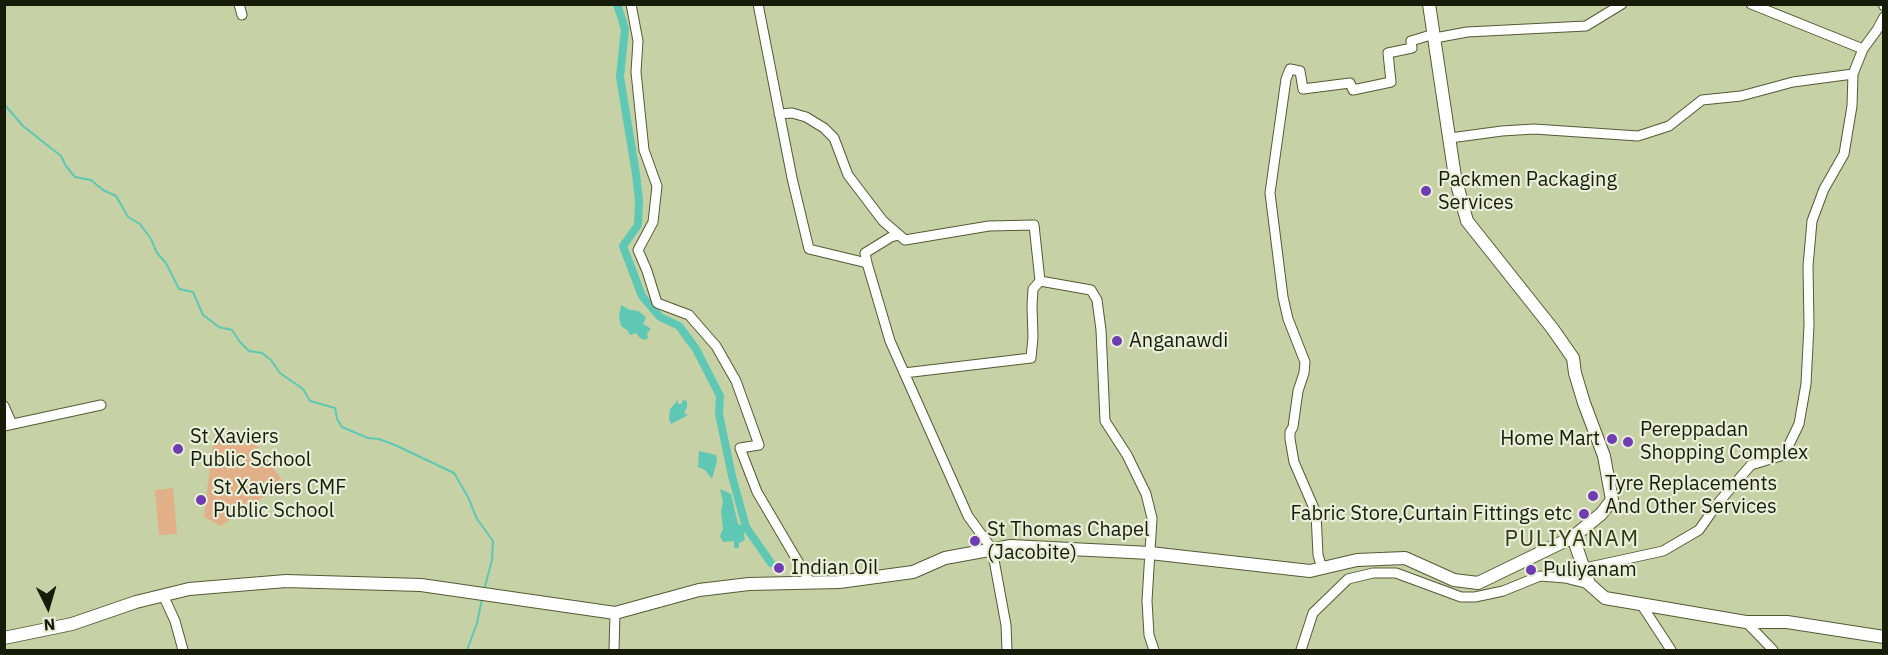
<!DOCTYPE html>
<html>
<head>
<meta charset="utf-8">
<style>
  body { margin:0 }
  #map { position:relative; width:1888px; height:655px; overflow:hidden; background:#c6d1a5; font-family:"IBM Plex Sans",sans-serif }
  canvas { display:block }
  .frame { position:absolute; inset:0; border:6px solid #171b0a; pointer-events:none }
  .north { position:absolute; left:18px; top:577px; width:60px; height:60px; -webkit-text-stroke:4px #e8eed8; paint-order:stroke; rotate:175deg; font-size:16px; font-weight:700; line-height:24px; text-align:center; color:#171b0a }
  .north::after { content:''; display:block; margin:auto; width:21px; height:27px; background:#171b0a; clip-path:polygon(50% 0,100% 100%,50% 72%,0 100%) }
</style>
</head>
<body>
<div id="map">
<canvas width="1888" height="655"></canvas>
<div class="frame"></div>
<div class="north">N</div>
</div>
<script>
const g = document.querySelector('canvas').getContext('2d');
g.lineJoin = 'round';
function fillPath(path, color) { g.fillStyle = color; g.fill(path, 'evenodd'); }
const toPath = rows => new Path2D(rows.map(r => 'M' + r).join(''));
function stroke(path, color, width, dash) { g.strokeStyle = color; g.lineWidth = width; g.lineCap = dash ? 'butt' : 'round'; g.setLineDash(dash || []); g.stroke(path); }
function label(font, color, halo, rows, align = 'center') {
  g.font = font + ' "IBM Plex Sans",sans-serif'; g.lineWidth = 4.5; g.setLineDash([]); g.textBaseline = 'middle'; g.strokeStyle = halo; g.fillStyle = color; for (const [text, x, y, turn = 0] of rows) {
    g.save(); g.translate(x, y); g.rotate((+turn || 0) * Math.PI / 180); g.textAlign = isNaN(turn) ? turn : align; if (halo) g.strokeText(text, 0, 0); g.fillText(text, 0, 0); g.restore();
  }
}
const green = toPath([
  [214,435,253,440,284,483,221,526,204,517],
  [173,488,177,534,159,535,155,490]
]);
const water = toPath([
  [621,305,630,310,638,311,646,317,643,324,650,328,650,331,647,332,648,338,645,340,640,338,636,333,630,335,627,330,621,326,619,317],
  [678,400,678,404,681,404,683,400,687,401,687,407,684,413,688,415,671,424,669,419,670,409],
  [699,451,716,455,717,461,712,479,705,470,698,467],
  [720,489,731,494,738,524,746,527,744,535,745,540,739,543,739,548,734,548,734,541,723,542,720,536,723,529,721,511,723,502]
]);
const stream = toPath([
  [4,104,23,126,61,156,66,166,75,177,91,180,103,190,116,196,128,217,140,224,151,239,157,253,166,263,179,289,193,292,203,315,219,327,232,330,240,342,249,351,262,353,271,360,280,373,303,389,310,401,335,408,337,419,342,427,368,438,379,439,395,445,454,473,468,497,477,519,493,541,492,560,484,590],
  [467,650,477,623,482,599]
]);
const canal = toPath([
  [617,4,625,29,620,77,636,174,639,201,638,225,623,246,642,296,660,317,679,326,696,349,720,396,719,414,732,476,746,527,771,563]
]);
const minor = toPath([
  [239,4,242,15],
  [631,4,638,41,636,72,644,150,657,186,653,222,638,250,647,271,657,303,689,315,716,346,736,381,759,445,740,448,757,492,810,582],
  [758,4,792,178,809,249,867,263,890,341,968,516,992,549,1006,625,1007,650],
  [1751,4,1863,49],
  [1883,4,1884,6],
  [1435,38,1467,32,1586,26,1622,4],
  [779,114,792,113,806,117,824,128,834,138,848,175,883,221,905,240,989,226,1034,225,1040,281,1091,290,1097,300,1101,330,1105,421,1127,455,1146,494,1152,518,1147,601,1149,635,1154,650],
  [1450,138,1502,131,1534,129,1638,136,1669,126,1702,100,1741,96,1793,82,1853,74],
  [867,263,865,253,891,237,899,235],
  [904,373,1031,358,1033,337,1032,306,1033,289,1040,281],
  [4,406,12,424],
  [4,426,101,405],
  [1322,568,1318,555,1316,513,1294,462,1290,439,1290,432,1293,427,1298,391,1304,373,1305,362,1288,319,1283,297,1270,193,1286,79,1290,69,1300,71,1303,89,1350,83,1353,90,1391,82,1388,53,1412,48,1411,41,1434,34],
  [1585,568,1663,551,1699,530,1718,503,1751,465,1784,455,1799,424,1806,384,1809,325,1808,266,1812,221,1824,189,1844,154,1852,106,1853,74,1863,49,1877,30,1884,17],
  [163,595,175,621,183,650],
  [1641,604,1671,650],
  [1746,622,1773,650],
  [614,650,615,613],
  [1301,650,1313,613,1348,579,1373,573,1396,573,1461,597,1475,597,1503,591,1540,576,1565,578,1589,584]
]);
const major = toPath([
  [1573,537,1589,584,1605,598,1746,622,1787,622,1884,637],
  [4,638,72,624,136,602,189,589,286,581,421,585,615,613,699,590,749,584,839,582,913,572,945,558,1011,546,1150,553,1310,571,1357,560,1405,558,1454,580,1478,583,1573,537,1601,514,1612,500,1604,456,1584,403,1575,373,1573,358,1552,328,1467,221,1455,177,1429,4]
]);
const markers = [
  [1426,191,6,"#6f3cb3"],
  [1117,341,6,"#6f3cb3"],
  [1612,439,6,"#6f3cb3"],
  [1628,442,6,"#6f3cb3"],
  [178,449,6,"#6f3cb3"],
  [1593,496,6,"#6f3cb3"],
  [201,500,6,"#6f3cb3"],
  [1584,514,6,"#6f3cb3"],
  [975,541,6,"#6f3cb3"],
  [779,568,6,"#6f3cb3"],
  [1531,570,6,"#6f3cb3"]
];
const poiNames = [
  ["Packmen Packaging",1438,180],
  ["Services",1438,203],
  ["Anganawdi",1129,341],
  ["Pereppadan",1640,430],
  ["Shopping Complex",1640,453],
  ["St Xaviers",190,437],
  ["Public School",190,460],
  ["Home Mart",1600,439,"right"],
  ["Tyre Replacements",1605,484],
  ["And Other Services",1605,507],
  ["St Xaviers CMF",213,488],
  ["Public School",213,511],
  ["Fabric Store,Curtain Fittings etc",1572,514,"right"],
  ["St Thomas Chapel",987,530],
  ["(Jacobite)",987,553],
  ["Indian Oil",791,568],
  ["Puliyanam",1543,570]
];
const quarterNames = [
  ["PULIYANAM",1572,540]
];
fillPath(green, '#e2b088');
fillPath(water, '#5ec8b4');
stroke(stream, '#5ec8b4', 2);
stroke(canal, '#5ec8b4', 8);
stroke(minor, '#535b34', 11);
stroke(major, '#535b34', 14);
stroke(minor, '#fff', 9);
stroke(major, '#fff', 12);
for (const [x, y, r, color] of markers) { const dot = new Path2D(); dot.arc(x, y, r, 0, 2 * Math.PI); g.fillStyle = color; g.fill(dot); stroke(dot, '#e8eed8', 2); }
label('20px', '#171b0a', '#e8eed8', poiNames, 'left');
g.letterSpacing = '1.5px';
label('22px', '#313812', '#e8eed8', quarterNames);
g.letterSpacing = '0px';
</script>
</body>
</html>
